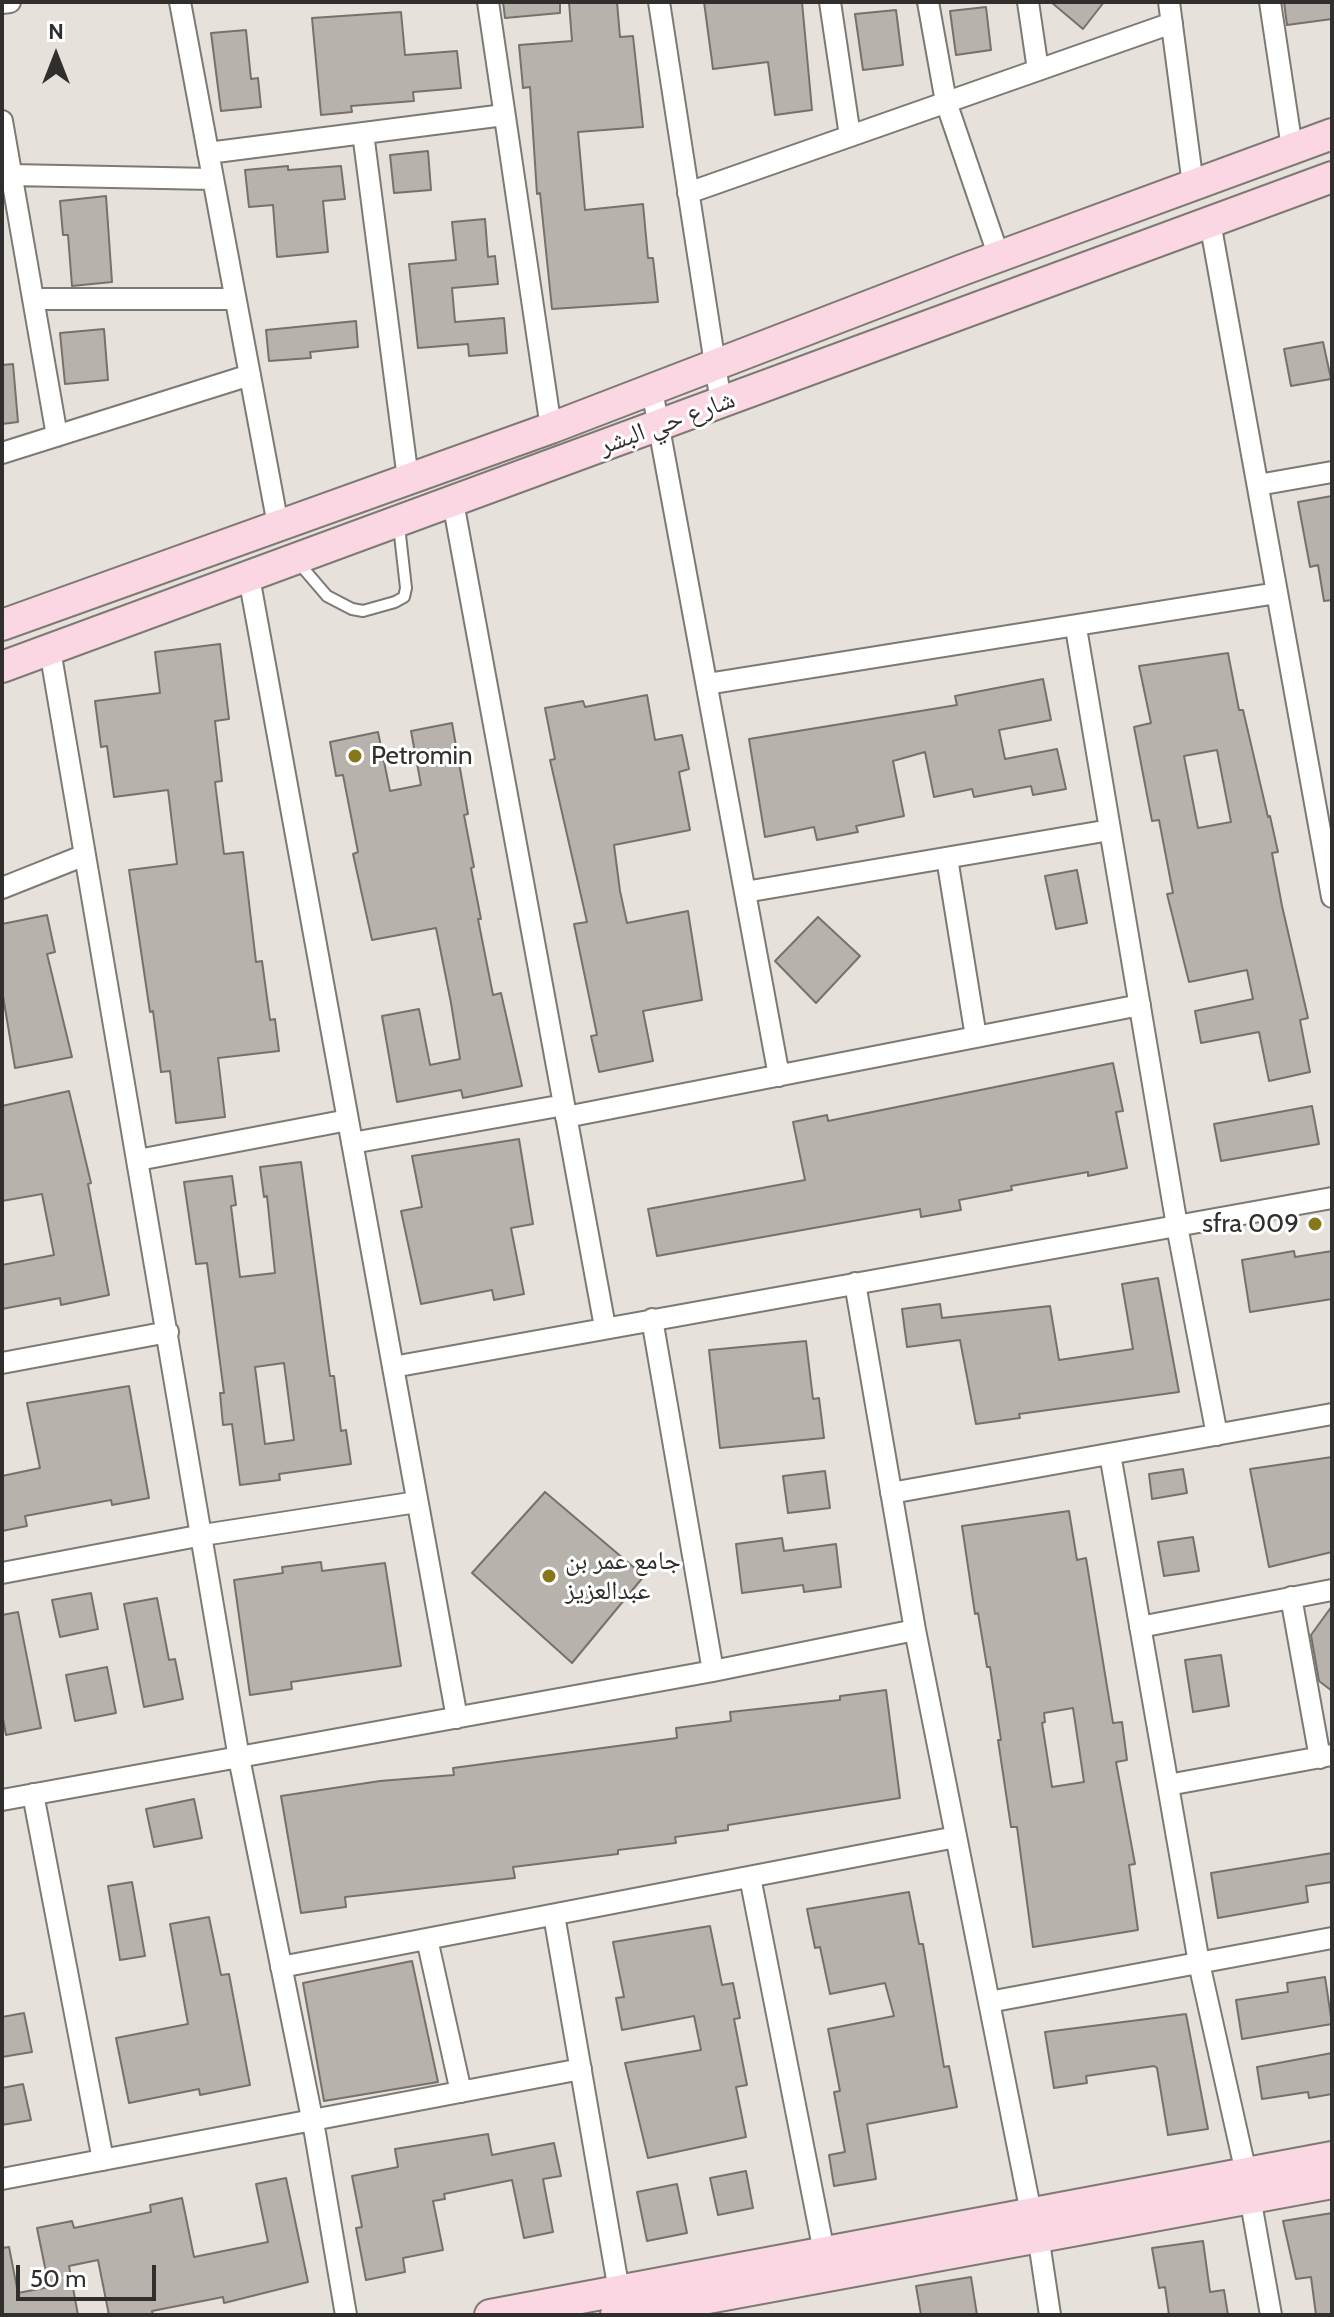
<!DOCTYPE html>
<html>
<head>
<meta charset="utf-8">
<style>
  body { margin:0 }
  #map { position:relative; width:1334px; height:2317px; overflow:hidden; background:#e6e2db; font-family:Cabin,sans-serif }
  canvas { display:block }
  .frame { position:absolute; inset:0; border:4px solid #312f2d; pointer-events:none }
  .north { position:absolute; left:16px; top:16px; width:80px; height:80px; -webkit-text-stroke:6px #fff; paint-order:stroke; rotate:0deg; font-size:22px; font-weight:700; line-height:32px; text-align:center; color:#312f2d }
  .north::after { content:''; display:block; margin:auto; width:28px; height:36px; background:#312f2d; clip-path:polygon(50% 0,100% 100%,50% 72%,0 100%) }
  .scale { position:absolute; left:16px; top:2265px; width:140px; height:36px; box-sizing:border-box; border:4px solid #312f2d; border-top:0; padding-left:10px; font-size:24px; line-height:28px; white-space:nowrap; color:#312f2d; -webkit-text-stroke:6px #fff; paint-order:stroke }
</style>
</head>
<body>
<div id="map">
<canvas width="1334" height="2317"></canvas>
<div class="frame"></div>
<div class="north">N</div>
<div class="scale">50 m</div>
</div>
<script>
const g = document.querySelector('canvas').getContext('2d');
g.lineJoin = 'round';
function fillPath(path, color) { g.fillStyle = color; g.fill(path, 'evenodd'); }
const toPath = rows => new Path2D(rows.map(r => 'M' + r).join(''));
function stroke(path, color, width, dash) { g.strokeStyle = color; g.lineWidth = width; g.lineCap = dash ? 'butt' : 'round'; g.setLineDash(dash || []); g.stroke(path); }
function label(font, color, halo, rows, align = 'center') {
  g.font = font + ' Cabin,"Noto Naskh Arabic",sans-serif'; g.lineWidth = 6; g.setLineDash([]); g.textBaseline = 'middle'; g.strokeStyle = halo; g.fillStyle = color; for (const [text, x, y, turn = 0] of rows) {
    g.save(); g.translate(x, y); g.rotate((+turn || 0) * Math.PI / 180); g.textAlign = isNaN(turn) ? turn : align; if (halo) g.strokeText(text, 0, 0); g.fillText(text, 0, 0); g.restore();
  }
}
const building = toPath([
  [503,2,560,2,560,13,505,18,503,2],
  [569,2,617,2,620,37,633,36,643,127,578,132,585,210,643,204,648,258,653,258,658,302,552,309,540,193,537,194,530,87,523,88,519,45,572,41,569,2],
  [704,2,802,2,812,110,775,115,768,62,713,69,704,2],
  [1051,2,1104,2,1083,29,1051,2],
  [1284,2,1332,2,1332,19,1287,25,1284,2],
  [986,7,991,50,956,55,950,11,986,7],
  [896,10,903,65,863,70,855,14,896,10],
  [401,12,405,55,457,51,461,88,413,92,414,101,351,106,352,112,321,115,312,18,401,12],
  [246,30,251,79,258,78,261,107,221,111,211,33,246,30],
  [428,151,431,190,394,193,390,155,428,151],
  [288,166,288,170,341,166,345,199,323,201,328,252,277,257,273,205,249,207,245,170,288,166],
  [106,196,112,282,72,286,68,235,63,235,60,201,106,196],
  [485,219,488,257,495,256,498,284,452,288,455,322,504,318,507,353,469,356,468,344,418,348,409,264,456,260,452,222,485,219],
  [356,321,358,347,310,352,311,358,269,361,266,330,356,321],
  [104,329,108,380,65,384,60,333,104,329],
  [1323,342,1331,379,1291,386,1284,349,1323,342],
  [13,364,18,422,2,424,2,365,13,364],
  [1332,496,1332,600,1324,601,1318,565,1310,567,1298,502,1332,496],
  [220,644,229,719,215,721,222,781,215,782,224,854,243,852,256,962,262,961,270,1020,275,1019,279,1051,218,1058,225,1117,176,1123,170,1071,161,1072,153,1011,150,1012,129,870,177,864,168,790,114,797,107,746,101,747,95,701,160,693,155,652,220,644],
  [1228,653,1239,710,1243,710,1268,817,1270,816,1278,852,1272,853,1282,906,1308,1018,1300,1020,1310,1072,1269,1081,1259,1032,1201,1043,1195,1011,1253,999,1247,970,1189,982,1167,894,1173,893,1159,820,1152,821,1134,727,1151,723,1139,666,1228,653],
  [1217,750,1231,822,1198,828,1184,756,1217,750],
  [1043,679,1051,720,999,730,1005,759,1057,749,1066,789,1033,795,1031,786,974,797,972,789,934,797,925,752,893,761,904,816,856,826,858,832,817,840,814,827,765,837,749,739,957,705,955,696,1043,679],
  [647,695,655,740,682,735,689,769,679,772,690,830,614,845,620,891,627,923,688,911,702,1000,643,1011,653,1061,599,1072,591,1036,597,1035,574,924,587,922,550,760,555,759,545,708,583,701,585,707,647,695],
  [452,723,468,814,464,815,474,867,471,868,481,919,478,919,493,995,501,993,522,1086,463,1098,461,1090,397,1102,382,1016,419,1009,430,1065,460,1059,451,1003,436,928,372,940,353,854,358,852,343,775,336,776,330,742,378,732,390,791,421,785,411,731,452,723],
  [1077,870,1087,923,1056,929,1045,876,1077,870],
  [47,915,55,952,47,954,72,1057,15,1068,2,990,2,924,47,915],
  [818,917,860,956,816,1003,775,961,818,917],
  [1113,1063,1123,1111,1116,1112,1127,1168,1088,1176,1088,1172,1011,1186,1012,1190,959,1200,961,1210,921,1217,920,1209,657,1256,648,1209,805,1180,793,1122,827,1115,828,1121,1113,1063],
  [69,1091,91,1183,88,1184,109,1295,61,1305,60,1298,2,1309,2,1265,54,1255,42,1194,2,1201,2,1106,69,1091],
  [1312,1106,1319,1144,1221,1161,1214,1124,1312,1106],
  [519,1139,533,1224,511,1228,524,1294,494,1300,492,1290,421,1304,401,1211,422,1207,412,1156,519,1139],
  [301,1162,330,1376,334,1376,341,1431,346,1430,351,1464,279,1474,280,1480,240,1485,232,1424,223,1425,220,1393,224,1393,207,1263,196,1264,184,1182,232,1176,236,1205,231,1206,240,1277,275,1273,267,1196,264,1197,260,1167,301,1162],
  [284,1363,294,1440,265,1444,255,1367,284,1363],
  [1294,1251,1295,1257,1332,1251,1332,1299,1250,1312,1242,1260,1294,1251],
  [1158,1278,1179,1392,1019,1414,1020,1418,976,1424,960,1340,907,1347,902,1309,940,1304,942,1318,1050,1306,1059,1360,1133,1349,1122,1284,1158,1278],
  [806,1341,813,1399,819,1398,824,1438,720,1448,709,1350,806,1341],
  [129,1386,149,1498,112,1505,111,1500,25,1516,27,1526,2,1531,2,1476,40,1468,27,1403,129,1386],
  [1332,1457,1332,1552,1269,1567,1250,1469,1332,1457],
  [1183,1469,1187,1493,1152,1499,1149,1474,1183,1469],
  [825,1471,830,1508,788,1513,783,1476,825,1471],
  [545,1492,644,1576,572,1663,472,1573,545,1492],
  [1069,1511,1077,1560,1086,1558,1113,1723,1122,1722,1127,1760,1116,1762,1135,1864,1129,1865,1138,1930,1033,1947,1017,1827,1011,1827,998,1740,1001,1740,990,1667,987,1667,978,1613,975,1614,962,1526,1069,1511],
  [1073,1708,1084,1782,1052,1787,1042,1723,1045,1722,1044,1713,1073,1708],
  [1193,1537,1199,1571,1164,1576,1158,1542,1193,1537],
  [782,1538,784,1551,836,1544,841,1587,804,1592,803,1585,742,1593,736,1544,782,1538],
  [321,1562,322,1571,385,1563,401,1666,291,1682,292,1689,250,1695,234,1580,283,1573,282,1567,321,1562],
  [91,1593,98,1629,60,1637,52,1600,91,1593],
  [157,1598,169,1660,175,1659,183,1699,144,1707,124,1604,157,1598],
  [1332,1606,1332,1691,1319,1681,1311,1635,1332,1606],
  [18,1612,41,1728,6,1735,2,1713,2,1615,18,1612],
  [1221,1655,1229,1706,1193,1712,1185,1660,1221,1655],
  [107,1667,116,1713,75,1721,66,1675,107,1667],
  [886,1690,900,1798,728,1825,728,1830,675,1837,676,1843,618,1850,618,1854,513,1867,515,1878,345,1897,346,1907,301,1913,281,1796,380,1781,454,1775,453,1768,677,1738,676,1728,731,1721,730,1712,840,1700,840,1696,886,1690],
  [194,1799,202,1838,154,1847,146,1809,194,1799],
  [1332,1853,1332,1882,1306,1886,1308,1902,1218,1918,1211,1873,1332,1853],
  [132,1882,145,1956,120,1960,108,1886,132,1882],
  [909,1892,919,1944,923,1944,944,2067,949,2066,957,2107,867,2124,876,2179,834,2186,829,2155,845,2152,834,2092,840,2091,828,2029,894,2016,885,1983,830,1994,820,1947,815,1948,807,1909,909,1892],
  [209,1917,221,1975,229,1974,250,2085,200,2095,199,2089,129,2103,116,2038,188,2024,170,1924,209,1917],
  [710,1926,722,1985,733,1983,740,2018,734,2019,747,2085,736,2087,746,2137,648,2158,625,2063,701,2050,694,2016,622,2030,616,1998,624,1997,613,1942,710,1926],
  [412,1961,438,2082,324,2101,303,1983,412,1961],
  [1325,1977,1332,2024,1242,2039,1236,2000,1288,1992,1287,1983,1325,1977],
  [24,2013,32,2052,2,2057,2,2017,24,2013],
  [1186,2014,1208,2129,1168,2135,1157,2068,1154,2066,1086,2076,1087,2083,1054,2088,1045,2032,1186,2014],
  [1332,2053,1332,2094,1309,2098,1308,2092,1262,2099,1257,2067,1332,2053],
  [23,2084,31,2120,2,2125,2,2088,23,2084],
  [488,2134,492,2155,554,2143,561,2176,543,2179,553,2232,524,2238,512,2180,444,2194,445,2199,433,2201,443,2250,403,2258,405,2272,366,2280,356,2228,362,2227,352,2176,398,2167,395,2149,488,2134],
  [746,2171,753,2208,718,2215,710,2178,746,2171],
  [286,2178,308,2282,224,2303,223,2297,152,2311,153,2315,109,2315,98,2260,69,2266,78,2315,2,2315,2,2248,9,2247,18,2293,49,2287,37,2228,72,2221,74,2228,151,2212,150,2205,182,2198,194,2257,268,2242,256,2184,286,2178],
  [677,2184,687,2233,647,2241,637,2192,677,2184],
  [1332,2213,1332,2315,1316,2315,1311,2277,1296,2279,1283,2221,1332,2213],
  [1203,2241,1210,2292,1224,2290,1228,2315,1169,2315,1165,2287,1159,2288,1152,2248,1203,2241],
  [971,2277,977,2315,921,2315,916,2286,971,2277]
]);
const lane = toPath([
  [297,561,327,596,352,609,363,611,395,602,404,597,406,588,399,526]
]);
const street = toPath([
  [180,2,278,525],
  [488,2,551,428],
  [659,2,721,403],
  [830,2,850,136],
  [928,2,946,102,999,257],
  [1028,2,1038,70],
  [1169,2,1193,185],
  [1270,2,1292,148],
  [2,3,10,2],
  [2,121,57,436],
  [363,133,408,479],
  [208,153,504,115],
  [11,175,213,179],
  [688,193,1172,23],
  [1210,222,1332,897],
  [33,299,235,299],
  [652,390,779,1076],
  [2,453,250,375],
  [1258,485,1332,472],
  [453,502,605,1327],
  [249,577,457,1718],
  [1076,628,1177,1226,1217,1435],
  [50,650,239,1758,315,2133,346,2315],
  [707,684,1277,593],
  [947,858,976,1037],
  [2,888,85,855],
  [745,892,1110,830],
  [566,1117,1140,1005],
  [352,1143,564,1105],
  [138,1160,348,1120],
  [855,1283,915,1630,1031,2213],
  [652,1319,713,1671],
  [2,1363,168,1332],
  [393,1367,1332,1198],
  [1110,1454,1199,1963,1246,2173],
  [891,1493,1332,1414],
  [2,1573,203,1535,417,1502],
  [1291,1597,1320,1758],
  [1140,1627,1332,1590],
  [1168,1785,1332,1755],
  [33,1794,103,2160],
  [2,1800,713,1671,915,1630],
  [750,1877,824,2252],
  [554,1915,619,2291],
  [427,1939,461,2092],
  [281,1967,956,1837],
  [989,2002,1332,1938],
  [2,2179,581,2069],
  [1250,2197,1271,2315],
  [1038,2235,1050,2315]
]);
const secondary = toPath([
  [2,625,551,428,962,270,1332,134],
  [2,667,1332,177],
  [490,2315,1332,2157],
  [616,2315,1332,2183]
]);
const markers = [
  [355,756,8,"#87771b"],
  [1315,1224,8,"#87771b"],
  [549,1576,8,"#87771b"]
];
const streetNames = [
  ["شارع حي البشر",667,423,-20]
];
const poiNames = [
  ["Petromin",371,756],
  ["sfra 009",1299,1224,"right"],
  ["جامع عمر بن",565,1561],
  ["عبدالعزيز",565,1591]
];
fillPath(building, '#b8b2ac');
stroke(building, '#76716b', 2);
stroke(lane, '#7d7973', 14);
stroke(street, '#7d7973', 24);
stroke(secondary, '#7d7973', 34);
stroke(lane, '#fff', 10);
stroke(street, '#fff', 20);
stroke(secondary, '#fad7e3', 30);
for (const [x, y, r, color] of markers) { const dot = new Path2D(); dot.arc(x, y, r, 0, 2 * Math.PI); g.fillStyle = color; g.fill(dot); stroke(dot, '#fff', 3); }
label('26px', '#312f2d', '#fff', streetNames);
label('26px', '#312f2d', '#fff', poiNames, 'left');
</script>
</body>
</html>
